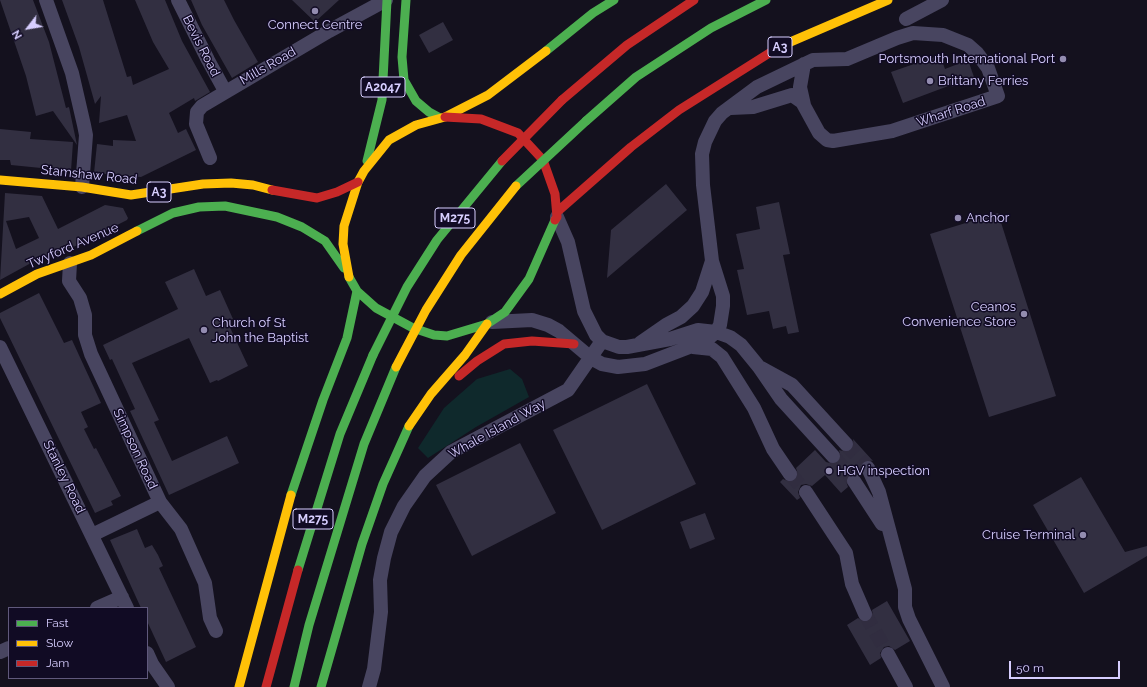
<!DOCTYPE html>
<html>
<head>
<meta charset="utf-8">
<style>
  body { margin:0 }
  #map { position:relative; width:1147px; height:687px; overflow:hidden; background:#14111e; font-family:Raleway,sans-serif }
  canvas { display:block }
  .legend { position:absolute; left:8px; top:607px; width:140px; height:72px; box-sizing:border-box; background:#110b24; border:1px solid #60597c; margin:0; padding:5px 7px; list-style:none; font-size:12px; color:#d7ceff }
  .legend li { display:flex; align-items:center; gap:8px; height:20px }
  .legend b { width:20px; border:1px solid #60597c }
  .north { position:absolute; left:8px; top:8px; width:40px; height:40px; -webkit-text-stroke:3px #110b24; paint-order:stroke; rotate:239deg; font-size:11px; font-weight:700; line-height:16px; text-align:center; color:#d7ceff }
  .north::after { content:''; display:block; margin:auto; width:14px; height:18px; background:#d7ceff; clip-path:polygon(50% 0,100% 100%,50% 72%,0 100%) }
  .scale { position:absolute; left:1009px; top:661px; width:111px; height:18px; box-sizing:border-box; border:2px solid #d7ceff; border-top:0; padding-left:5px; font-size:12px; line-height:14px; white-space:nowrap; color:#d7ceff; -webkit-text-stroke:3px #110b24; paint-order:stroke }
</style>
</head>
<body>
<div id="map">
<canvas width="1147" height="687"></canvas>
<ul class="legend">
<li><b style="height:5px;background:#4caf50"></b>Fast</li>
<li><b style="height:5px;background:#ffc107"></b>Slow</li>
<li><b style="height:5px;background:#c62828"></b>Jam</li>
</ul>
<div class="north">N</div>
<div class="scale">50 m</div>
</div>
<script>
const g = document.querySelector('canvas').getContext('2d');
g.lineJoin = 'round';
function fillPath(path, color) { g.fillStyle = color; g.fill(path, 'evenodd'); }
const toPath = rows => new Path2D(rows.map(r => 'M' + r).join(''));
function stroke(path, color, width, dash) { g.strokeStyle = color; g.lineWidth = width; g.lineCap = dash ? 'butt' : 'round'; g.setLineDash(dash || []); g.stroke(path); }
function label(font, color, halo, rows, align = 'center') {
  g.font = font + ' Raleway,sans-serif'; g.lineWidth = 3; g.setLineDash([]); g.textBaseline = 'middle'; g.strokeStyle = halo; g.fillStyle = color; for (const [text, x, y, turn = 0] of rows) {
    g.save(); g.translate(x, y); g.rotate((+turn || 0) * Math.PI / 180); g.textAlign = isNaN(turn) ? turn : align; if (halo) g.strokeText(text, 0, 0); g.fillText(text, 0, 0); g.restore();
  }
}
const green = toPath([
  [510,369,522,379,529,397,476,427,428,458,418,448,444,408,477,379]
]);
const building = toPath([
  [0,0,33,0,49,42,66,108,69,107,77,145,53,111,36,116,26,76],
  [62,0,103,0,127,77,131,76,133,85,169,69,153,42,135,0,165,0,182,41,210,92,195,101,194,98,169,113,178,133,186,129,196,150,141,177,94,173,97,144,113,146,113,140,136,141,127,115,99,123,101,96,95,104,79,47],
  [191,0,224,0,234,20,258,62,232,78,202,25],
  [292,0,339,0,315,22],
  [443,22,453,40,429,53,419,35],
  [940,55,945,69,968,60,974,77,952,87,951,85,903,103,891,72],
  [0,129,31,132,30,139,73,142,71,171,11,165,10,160,0,160],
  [666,184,687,210,607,278,611,230],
  [5,193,42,196,58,229,105,205,123,208,128,218,127,220,78,245,31,263,0,280],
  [29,217,39,238,16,249,6,221],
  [779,202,790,254,783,255,799,332,788,334,786,326,773,329,769,311,747,315,737,270,744,269,736,234,760,229,756,207],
  [998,213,1056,396,989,417,930,234],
  [194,269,206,296,220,290,233,319,227,321,248,366,218,381,217,380,210,383,189,338,132,363,159,420,154,422,172,461,227,436,239,463,169,495,130,411,135,409,112,359,110,360,103,345,178,309,165,282],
  [39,293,64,343,72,340,101,403,81,412,88,427,84,429,94,449,96,448,121,496,111,501,113,505,95,513,0,318,0,313],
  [647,384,696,484,602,530,553,430],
  [853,439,873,461,868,460,861,463,860,475,854,473,849,474,846,481,848,487,841,493,825,475,812,486,806,484,801,485,798,492,800,498,797,500,780,482,783,479,790,482,795,481,798,474,796,468,815,450,826,462,834,464,838,462,841,458,839,450,847,452,851,450,854,446],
  [520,443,556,513,472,556,436,485],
  [1081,477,1125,552,1147,546,1147,556,1084,593,1033,505],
  [705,513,715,539,690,549,680,522],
  [137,529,145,548,152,545,158,555,163,566,159,568,196,647,166,662,147,621,147,608,141,608,110,540],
  [887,601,910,641,895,650,889,646,884,647,880,653,881,658,870,665,847,625,858,618,864,622,869,622,873,615,872,610]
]);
const streetTunnel = toPath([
  [846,444,868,468],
  [833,456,854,481],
  [790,474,806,492],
  [865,614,888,654]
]);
const street = toPath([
  [46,0,72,73,84,125,86,135,82,187],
  [178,0,208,60,225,91],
  [906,19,942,0],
  [804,64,800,87,804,105],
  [210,158,196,124,197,112,202,106,329,31,386,0],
  [557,217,568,242,584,311,596,335,602,341,619,347,627,347,670,339,698,330,716,332,730,337,741,345,759,367,781,399,833,456],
  [70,263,69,281,80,298,85,315,85,335,91,354,160,502,181,529,205,583,210,618,216,631],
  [492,322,532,320,548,325,559,331,591,358,602,364,618,367,645,364,705,341,716,332,720,325,723,306,723,296,712,261,708,227,703,185,702,154,705,142,715,121,722,113,757,87,813,60,847,59,897,38,913,33,943,35,968,45,977,53,988,68,998,96,892,131,833,141,827,140,819,133,802,102,792,95,753,107,731,108],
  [640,343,666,325,681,317,693,306,702,292,712,261],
  [0,347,127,608],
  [693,347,712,349,722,357,754,408,773,449,790,474],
  [761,368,792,385,846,444],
  [868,468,879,492,905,589,905,607,909,619,943,687],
  [854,481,882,524],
  [806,492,846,553,852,584,865,614],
  [92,535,160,502],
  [97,608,122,597],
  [0,652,9,648],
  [147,653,152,664,168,687],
  [888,654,906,687],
  [369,687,374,669,381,612,380,580,384,558,391,532,404,506,425,476,451,452,568,390,602,341]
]);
const fast = toPath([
  [406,0,402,57,404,80,416,101,429,112,440,118],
  [546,51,593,13,614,0],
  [586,121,636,77,711,28,766,0],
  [367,161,382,100,387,0],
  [137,231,173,213,199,207,225,206,277,217,302,227,325,241,344,268],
  [349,277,357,291,376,308,413,328,434,335,447,336,487,324,505,312,529,279,555,220],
  [291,495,323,400,347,338,357,291],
  [298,570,340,434,373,355],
  [294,687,309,625,364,444,396,367],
  [321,687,362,544,383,484,409,426]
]);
const slow = toPath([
  [771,52,781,46,888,0],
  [0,180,82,187,131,195,203,184,231,183,253,185,272,190],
  [349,277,343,244,344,226,358,182,364,171,389,140,416,125,445,117,488,95,546,51],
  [0,294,37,274,91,255,137,231],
  [409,426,431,394,465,355,487,324],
  [239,687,291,495]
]);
const jam = toPath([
  [562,100,627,45,694,0],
  [445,117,481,119,518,133,543,160,555,194,557,217,555,220],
  [272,190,317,198,337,192,358,182],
  [557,212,631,147,679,110,771,52],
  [459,376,477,361,504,344,532,341,574,344],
  [266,687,298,570]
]);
const fastBridge = toPath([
  [516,186,586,121],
  [373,355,407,287,437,240,502,161]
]);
const slowBridge = toPath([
  [396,367,426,310,461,255,516,186]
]);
const jamBridge = toPath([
  [502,161,562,100]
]);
const markers = [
  [315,11,4,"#938cb0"],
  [1063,59,4,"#938cb0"],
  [930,81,4,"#938cb0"],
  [958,218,4,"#938cb0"],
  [1024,314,4,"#938cb0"],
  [204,330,4,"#938cb0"],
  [829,471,4,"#938cb0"],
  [1083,535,4,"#938cb0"]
];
const shields = [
  [780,47,24],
  [383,87,44],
  [159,192,24],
  [455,218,40],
  [313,519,40]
];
const shieldNames = [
  ["A3",780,47],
  ["A2047",383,87],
  ["A3",159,192],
  ["M275",455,218],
  ["M275",313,519]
];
const poiNames = [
  ["Connect Centre",315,25,"center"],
  ["Portsmouth International Port",1055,59,"right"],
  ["Brittany Ferries",938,81],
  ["Anchor",966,218],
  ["Ceanos",1016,307,"right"],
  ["Convenience Store",1016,322,"right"],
  ["Church of St",212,323],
  ["John the Baptist",212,338],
  ["HGV inspection",837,471],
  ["Cruise Terminal",1075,535,"right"]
];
const streetNames = [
  ["Bevis Road",201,46,63],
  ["Mills Road",268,66,-30],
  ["Wharf Road",951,112,-18],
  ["Stamshaw Road",89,175,6],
  ["Twyford Avenue",73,246,-23],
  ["Whale Island Way",497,429,-29],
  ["Simpson Road",135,449,65],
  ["Stanley Road",64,477,64]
];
fillPath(green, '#0f292c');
fillPath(building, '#322f41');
stroke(streetTunnel, '#312d40', 14, [14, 7]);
stroke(street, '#484560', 14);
stroke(fast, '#4caf50', 9);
stroke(slow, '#ffc107', 9);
stroke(jam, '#c62828', 9);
stroke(fastBridge, '#4caf50', 9);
stroke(slowBridge, '#ffc107', 9);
stroke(jamBridge, '#c62828', 9);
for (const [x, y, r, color] of markers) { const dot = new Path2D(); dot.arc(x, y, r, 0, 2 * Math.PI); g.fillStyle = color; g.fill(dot); stroke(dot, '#110b24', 1.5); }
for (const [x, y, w] of shields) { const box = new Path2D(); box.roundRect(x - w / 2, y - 10, w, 20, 3); g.fillStyle = '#110b24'; g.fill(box); stroke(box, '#d7ceff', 1); }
label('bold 12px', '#d7ceff', null, shieldNames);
label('13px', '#d7ceff', '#110b24', poiNames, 'left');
label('13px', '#d7ceff', '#110b24', streetNames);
</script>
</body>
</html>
